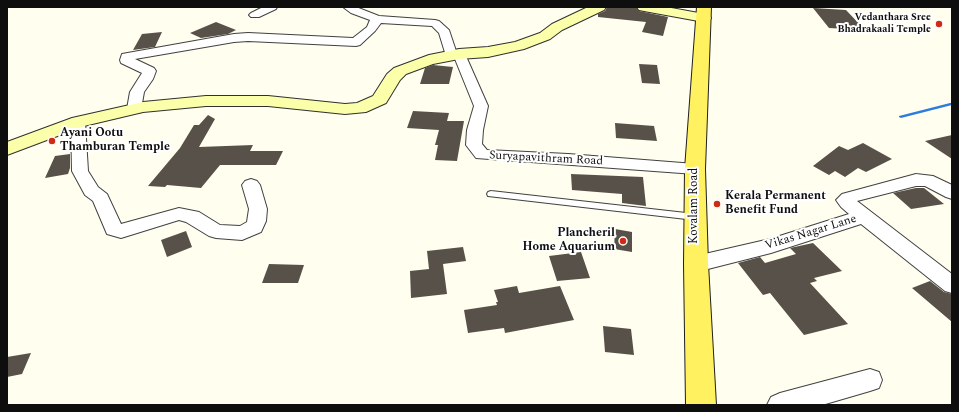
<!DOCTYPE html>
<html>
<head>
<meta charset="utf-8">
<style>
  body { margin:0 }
  #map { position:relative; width:959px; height:412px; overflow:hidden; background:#fffeef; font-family:Spectral,serif }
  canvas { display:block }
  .frame { position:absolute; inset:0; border:8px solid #0e0e0e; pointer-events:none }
</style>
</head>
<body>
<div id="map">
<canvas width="959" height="412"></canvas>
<div class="frame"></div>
</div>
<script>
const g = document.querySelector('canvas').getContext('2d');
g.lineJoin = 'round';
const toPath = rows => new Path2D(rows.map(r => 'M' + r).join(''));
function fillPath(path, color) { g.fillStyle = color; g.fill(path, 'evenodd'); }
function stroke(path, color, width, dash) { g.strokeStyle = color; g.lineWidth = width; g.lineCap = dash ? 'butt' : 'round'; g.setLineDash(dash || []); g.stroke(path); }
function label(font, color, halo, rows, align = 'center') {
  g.font = font + ' Spectral,serif'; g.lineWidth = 4; g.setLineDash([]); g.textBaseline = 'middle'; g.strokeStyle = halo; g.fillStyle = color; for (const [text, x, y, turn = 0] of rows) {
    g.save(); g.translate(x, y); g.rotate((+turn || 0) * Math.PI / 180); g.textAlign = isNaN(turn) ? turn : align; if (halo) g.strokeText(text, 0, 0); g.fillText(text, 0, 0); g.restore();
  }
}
const stream = toPath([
  [950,103,952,103,952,105,901,118,899,117,899,116,950,103]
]);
const building = toPath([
  [607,7,636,7,639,11,668,17,663,36,642,32,646,22,598,17,598,14,605,11],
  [813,8,846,10,865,30,829,28],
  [216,22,236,30,228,34,201,38,190,33],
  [162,32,155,47,133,50,142,34],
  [639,64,657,65,660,84,642,83],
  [433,65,453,67,449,84,420,84,425,68],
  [413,111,449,113,447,121,464,121,457,161,435,160,438,145,435,145,439,130,407,128],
  [208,115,215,119,199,147,253,145,250,151,283,151,276,165,220,165,201,188,167,185,165,187,148,186,180,148,194,125,199,125],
  [615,123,654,126,657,141,616,138],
  [952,135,952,159,925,141],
  [863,143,892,159,866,172,858,168,845,177,835,171,829,175,813,166,839,146,848,150],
  [70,154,70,168,68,174,45,178,55,156],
  [571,174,643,177,646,206,622,203,622,194,572,190],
  [916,188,924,188,944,204,911,209,893,193],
  [615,229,632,232,632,252,614,249],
  [186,231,192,247,167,257,161,240],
  [813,243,842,271,814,278,817,281,810,283,848,324,804,335,770,293,763,295,738,263,760,257,765,263,796,254,790,248],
  [463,247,466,261,443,264,447,294,411,298,410,271,429,269,427,251],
  [581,252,590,278,557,281,549,256],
  [269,264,304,265,298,283,262,283],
  [930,281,944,292,952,294,952,322,912,288],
  [517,286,519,293,560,286,574,320,505,333,504,328,468,333,464,310,497,305,496,302,498,302,494,290],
  [603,326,631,329,634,355,605,352],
  [31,353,22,374,7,377,7,357]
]);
const service = toPath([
  [491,191,695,214,700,217,695,220,488,196,487,194,488,192,491,191]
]);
const minor = toPath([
  [263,7,277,7,276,9,259,17,251,17,249,15,251,13,263,7],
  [343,7,356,7,379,16,435,20,439,21,449,30,456,51,463,51,465,54,488,106,483,130,482,144,487,150,568,154,695,164,701,165,703,169,701,173,695,174,476,158,466,145,467,130,474,106,455,59,447,59,439,33,432,26,381,23,375,31,360,45,356,46,248,41,234,42,135,59,154,68,156,71,153,79,144,92,141,109,139,112,134,113,129,112,127,109,130,92,142,73,121,63,120,60,122,54,234,34,248,33,353,38,367,27,370,20,351,13,343,7],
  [78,118,83,119,85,122,88,171,98,187,107,194,121,224,179,208,199,212,220,225,240,226,247,222,249,209,242,185,245,181,251,179,257,181,260,185,267,209,266,221,261,232,242,240,216,238,209,236,186,222,179,220,121,238,107,234,93,201,85,195,72,171,71,122,73,119,78,118],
  [916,174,933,176,952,185,952,199,946,197,925,186,916,186,857,201,952,274,952,293,945,291,861,224,771,253,696,272,689,269,686,264,689,259,696,256,770,239,849,214,841,207,836,200,842,194,916,174],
  [870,369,879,372,882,380,879,388,870,391,822,405,767,405,771,397,780,393,870,369]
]);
const secondary = toPath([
  [588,7,606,7,604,10,562,30,550,39,524,49,488,57,459,59,433,64,406,74,400,80,386,103,366,112,345,114,268,106,206,106,143,112,84,126,7,155,7,142,72,118,143,102,206,96,268,96,345,104,357,103,373,96,387,74,394,68,429,55,459,49,488,47,515,42,540,33,552,24,588,7],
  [637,7,666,7,704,14,709,15,711,18,709,21,704,22,644,11,639,10,637,7]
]);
const primary = toPath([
  [697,7,711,7,705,169,708,264,716,405,686,405,684,264,685,169,697,7]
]);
const markers = [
  [939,24,4,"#cf2a16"],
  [52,141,4,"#cf2a16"],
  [717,204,4,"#cf2a16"],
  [623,241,4,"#cf2a16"]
];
const farPoinames = [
  ["Vedanthara Sree",931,18],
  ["Bhadrakaali Temple",931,30]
];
const poiNames = [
  ["Ayani Ootu",60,134],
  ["Thamburan Temple",60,148],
  ["Kerala Permanent",725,197],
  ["Benefit Fund",725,211],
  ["Plancheril",615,234,"right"],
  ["Home Aquarium",615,248,"right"]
];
const streetNames = [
  ["Suryapavithram Road",546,159,3],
  ["Kovalam Road",695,206,-90],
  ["Vikas Nagar Lane",811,233,-17]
];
fillPath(stream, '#2c7bdd');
fillPath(building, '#585149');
stroke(service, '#414141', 2);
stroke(minor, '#414141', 2);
stroke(secondary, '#303030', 2);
stroke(primary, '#1f1f1f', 2);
fillPath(service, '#fff');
fillPath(minor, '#fff');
fillPath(secondary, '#fbffaa');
fillPath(primary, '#fff15f');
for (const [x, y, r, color] of markers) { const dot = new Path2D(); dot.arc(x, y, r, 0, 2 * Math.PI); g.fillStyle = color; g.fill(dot); stroke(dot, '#fff', 1.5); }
label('bold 10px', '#0e0e0e', '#fff', farPoinames, 'right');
label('bold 12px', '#0e0e0e', '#fff', poiNames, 'left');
label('12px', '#0e0e0e', '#fff', streetNames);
</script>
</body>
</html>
